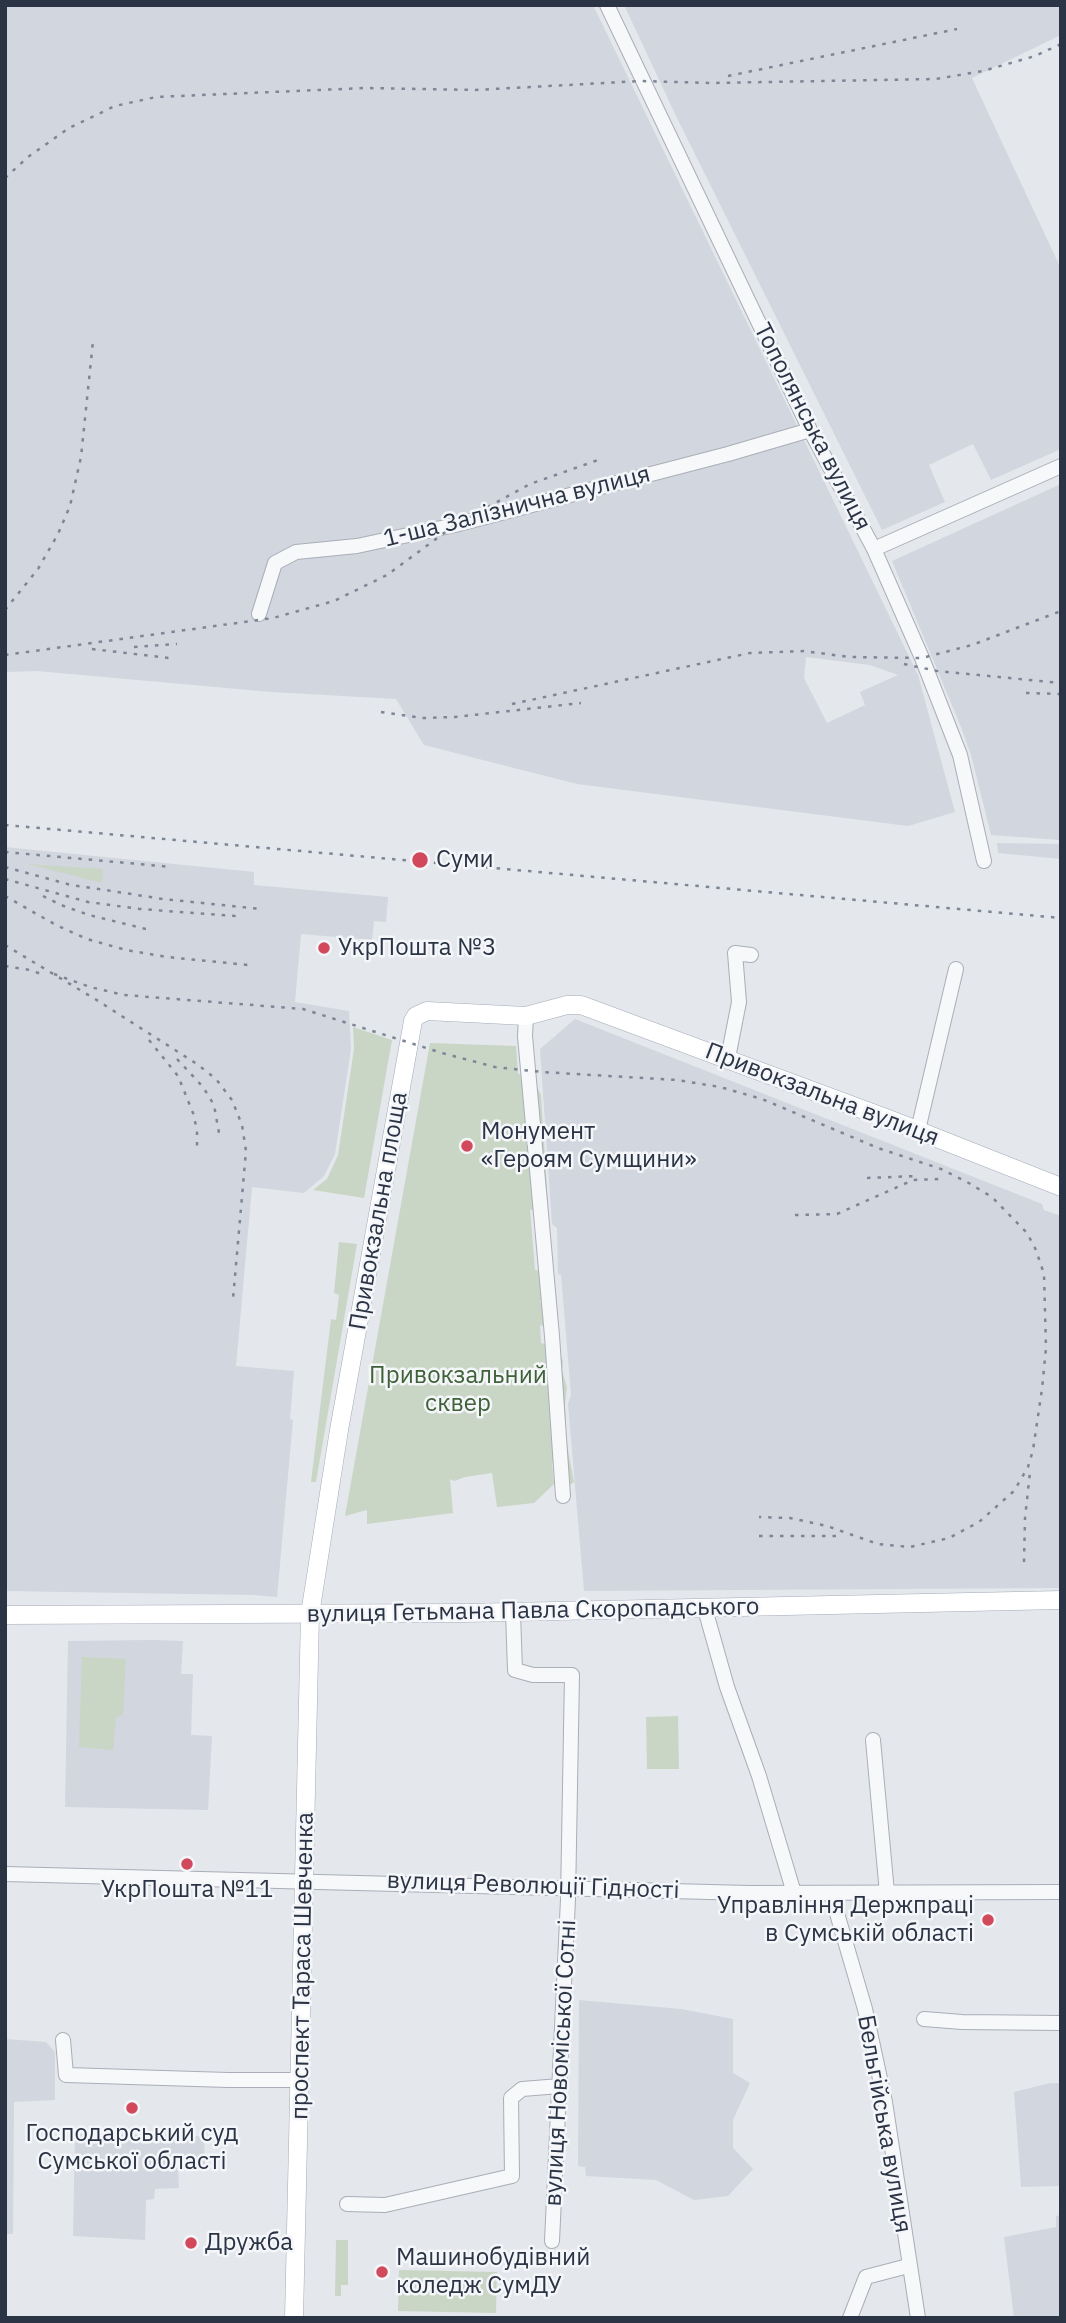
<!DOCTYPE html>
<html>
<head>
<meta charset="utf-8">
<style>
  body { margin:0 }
  #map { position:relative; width:1066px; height:2323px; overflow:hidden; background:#e4e7ec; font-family:"IBM Plex Sans",sans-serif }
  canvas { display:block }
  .frame { position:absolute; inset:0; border:7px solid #2b3445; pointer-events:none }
</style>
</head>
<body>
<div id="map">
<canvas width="1066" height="2323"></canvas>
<div class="frame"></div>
</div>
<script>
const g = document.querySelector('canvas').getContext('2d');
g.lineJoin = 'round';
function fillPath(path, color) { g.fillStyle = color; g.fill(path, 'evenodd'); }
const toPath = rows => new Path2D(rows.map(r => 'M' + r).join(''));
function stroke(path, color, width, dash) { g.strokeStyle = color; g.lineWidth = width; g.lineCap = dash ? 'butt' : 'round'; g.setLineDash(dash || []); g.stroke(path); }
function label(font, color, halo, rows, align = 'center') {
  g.font = font + ' "IBM Plex Sans",sans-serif'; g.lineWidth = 5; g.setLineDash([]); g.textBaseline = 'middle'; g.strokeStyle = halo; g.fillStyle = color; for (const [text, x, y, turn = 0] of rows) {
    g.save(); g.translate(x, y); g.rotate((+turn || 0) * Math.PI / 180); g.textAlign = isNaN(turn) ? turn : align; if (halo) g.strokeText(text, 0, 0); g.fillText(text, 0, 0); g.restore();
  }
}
const built = toPath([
  [5,5,593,5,918,675,955,812,908,826,577,784,424,745,396,699,271,692,37,671,5,672],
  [806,657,870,665,898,675,860,692,865,705,827,723,804,678],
  [624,5,1061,5,1061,35,972,78,1061,269,1061,449,991,480,973,444,929,465,945,502,882,530,677,118],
  [1061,484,1061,840,991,835,971,755,961,727,892,561],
  [997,843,1061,844,1061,859,998,853],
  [5,847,254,872,254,885,388,897,386,922,374,921,372,940,301,934,295,1002,349,1011,351,1049,335,1154,324,1176,304,1193,252,1187,236,1366,294,1371,290,1419,293,1420,277,1597,253,1595,5,1591],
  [575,1019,1042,1204,1044,1210,1061,1216,1061,1588,584,1591,568,1404,571,1395,561,1275,558,1274,557,1228,552,1224,540,1049],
  [153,1640,183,1641,181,1674,193,1674,191,1735,212,1736,208,1810,65,1807,68,1641],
  [579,2000,681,2009,733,2019,733,2073,750,2083,733,2120,733,2148,753,2169,728,2196,694,2200,656,2180,586,2176,585,2167,578,2166],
  [5,2039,46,2042,55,2052,55,2100,14,2102,13,2234,5,2234],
  [1050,2083,1061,2083,1061,2186,1021,2187,1014,2092],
  [75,2134,204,2136,205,2165,178,2166,179,2188,155,2189,154,2199,146,2200,145,2240,73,2236],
  [1061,2215,1061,2318,1014,2318,1004,2237,1056,2227,1056,2216]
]);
const green = toPath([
  [28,864,103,869,102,883],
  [353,1027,392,1040,364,1198,313,1190,327,1179,338,1155,354,1049],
  [430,1043,516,1046,518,1074,530,1077,534,1081,541,1095,548,1205,545,1215,539,1215,530,1209,535,1270,543,1271,546,1292,540,1301,547,1321,543,1326,540,1325,541,1343,556,1347,563,1361,562,1371,567,1387,565,1404,566,1424,564,1429,574,1482,565,1488,556,1464,552,1463,554,1484,534,1503,497,1507,492,1473,465,1477,454,1481,450,1479,453,1513,367,1524,367,1510,345,1516],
  [339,1242,357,1244,316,1482,311,1482,331,1319,336,1320,339,1295,334,1293],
  [82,1657,126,1659,123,1714,116,1718,113,1750,79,1747],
  [678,1716,679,1769,647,1769,646,1717],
  [336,2240,348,2240,348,2285,341,2285,341,2296,335,2296],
  [399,2270,497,2272,496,2313,398,2311]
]);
const minor = toPath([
  [607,5,810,430,874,549,922,658,960,755,984,861],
  [874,549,1061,466],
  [259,614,275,563,296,552,357,546,455,525,728,454,810,430],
  [526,1016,525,1036,552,1336,563,1496],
  [728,1058,739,1002,735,953,751,955],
  [918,1130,956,969],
  [705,1609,727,1687,759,1776,794,1893],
  [513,1613,515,1670,533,1675,572,1675,568,1899,552,2241],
  [873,1740,887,1893],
  [5,1874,749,1893,1061,1892],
  [831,1893,865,2009,885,2102,918,2318],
  [924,2019,962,2022,1061,2023],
  [63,2040,66,2075,228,2080,300,2080],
  [347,2204,385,2205,512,2176,511,2098,522,2089,560,2086],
  [850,2318,866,2277,908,2266]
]);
const major = toPath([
  [5,1615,464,1613,1061,1600],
  [294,2318,310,1614,339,1430,413,1021,416,1016,427,1011,526,1016,567,1005,581,1005,891,1120,1061,1187]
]);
const rail = toPath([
  [728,76,957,29],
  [5,178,28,157,69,128,115,106,156,97,365,88,475,90,641,81,711,83,936,79,983,71,1035,56,1061,44],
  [5,610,38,569,58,534,70,506,81,457,93,341],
  [134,647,177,644],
  [92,649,169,658],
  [5,655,273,618,334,601,387,575,455,525,530,484,601,459],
  [904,664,937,671,1061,683],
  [1026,693,1061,694],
  [512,704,750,653,804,651,849,657,922,658,972,645,1061,611],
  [381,712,422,718,455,717,581,703],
  [5,825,1061,918],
  [5,852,172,867],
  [5,867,71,885,105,890,163,899,261,909],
  [5,879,88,902,140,909,236,916],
  [5,896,56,925,87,939,126,950,167,957,248,965],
  [43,896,61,905,89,915,150,930],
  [5,945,95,999,197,1064,216,1079,232,1100,242,1125,246,1151,233,1299],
  [5,966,30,970,44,975],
  [54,974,90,987,124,995,303,1009,442,1053,495,1067,542,1072,677,1080,720,1087,762,1099,878,1148,941,1169,967,1182,992,1197,1027,1233,1036,1250,1044,1274,1046,1348,1042,1389,1033,1450,1028,1467,1014,1491,979,1522,949,1538,910,1547,878,1544,827,1526,790,1518,759,1517],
  [149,1040,178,1076,193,1113,197,1130,197,1148],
  [177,1059,203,1087,214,1105,219,1133],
  [867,1178,916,1176],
  [795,1215,837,1214,913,1180,939,1179],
  [759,1536,837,1536],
  [1024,1562,1025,1518,1030,1472]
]);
const markers = [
  [420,860,9,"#d1495b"],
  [324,948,7,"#d1495b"],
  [467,1146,7,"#d1495b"],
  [187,1864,7,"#d1495b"],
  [988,1920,7,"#d1495b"],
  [132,2108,7,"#d1495b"],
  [191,2243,7,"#d1495b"],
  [382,2272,7,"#d1495b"]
];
const streetNames = [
  ["Тополянська вулиця",812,427,63],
  ["1-ша Залізнична вулиця",517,507,-14],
  ["Привокзальна вулиця",822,1095,21],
  ["Привокзальна площа",379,1211,-80],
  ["вулиця Гетьмана Павла Скоропадського",533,1611,-1],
  ["вулиця Революції Гідності",533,1886,2],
  ["проспект Тараса Шевченка",303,1966,-89],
  ["вулиця Новоміської Сотні",561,2063,-87],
  ["Бельгійська вулиця",884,2124,80]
];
const poiNames = [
  ["Суми",436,860],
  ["УкрПошта №3",338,948],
  ["Монумент",481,1132],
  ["«Героям Сумщини»",481,1160],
  ["УкрПошта №11",187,1890,"center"],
  ["Управління Держпраці",974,1906,"right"],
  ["в Сумській області",974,1934,"right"],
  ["Господарський суд",132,2134,"center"],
  ["Сумської області",132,2162,"center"],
  ["Дружба",205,2243],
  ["Машинобудівний",396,2258],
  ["коледж СумДУ",396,2286]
];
const parkNames = [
  ["Привокзальний",458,1376],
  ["сквер",458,1404]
];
fillPath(built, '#d2d6de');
fillPath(green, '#c9d6c5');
stroke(minor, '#a9aeb7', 16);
stroke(major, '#a3abb8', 19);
stroke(minor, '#f7f8fa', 14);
stroke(major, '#fff', 18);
stroke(rail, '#7d8696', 2.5, [3.5, 7]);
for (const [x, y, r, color] of markers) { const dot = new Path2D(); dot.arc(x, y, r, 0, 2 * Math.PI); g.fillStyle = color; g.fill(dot); stroke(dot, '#f4f6f9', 2.5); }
label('24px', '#2b3445', '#f4f6f9', streetNames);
label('24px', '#2b3445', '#f4f6f9', poiNames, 'left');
label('24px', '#3f6138', '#f4f6f9', parkNames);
</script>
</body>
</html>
